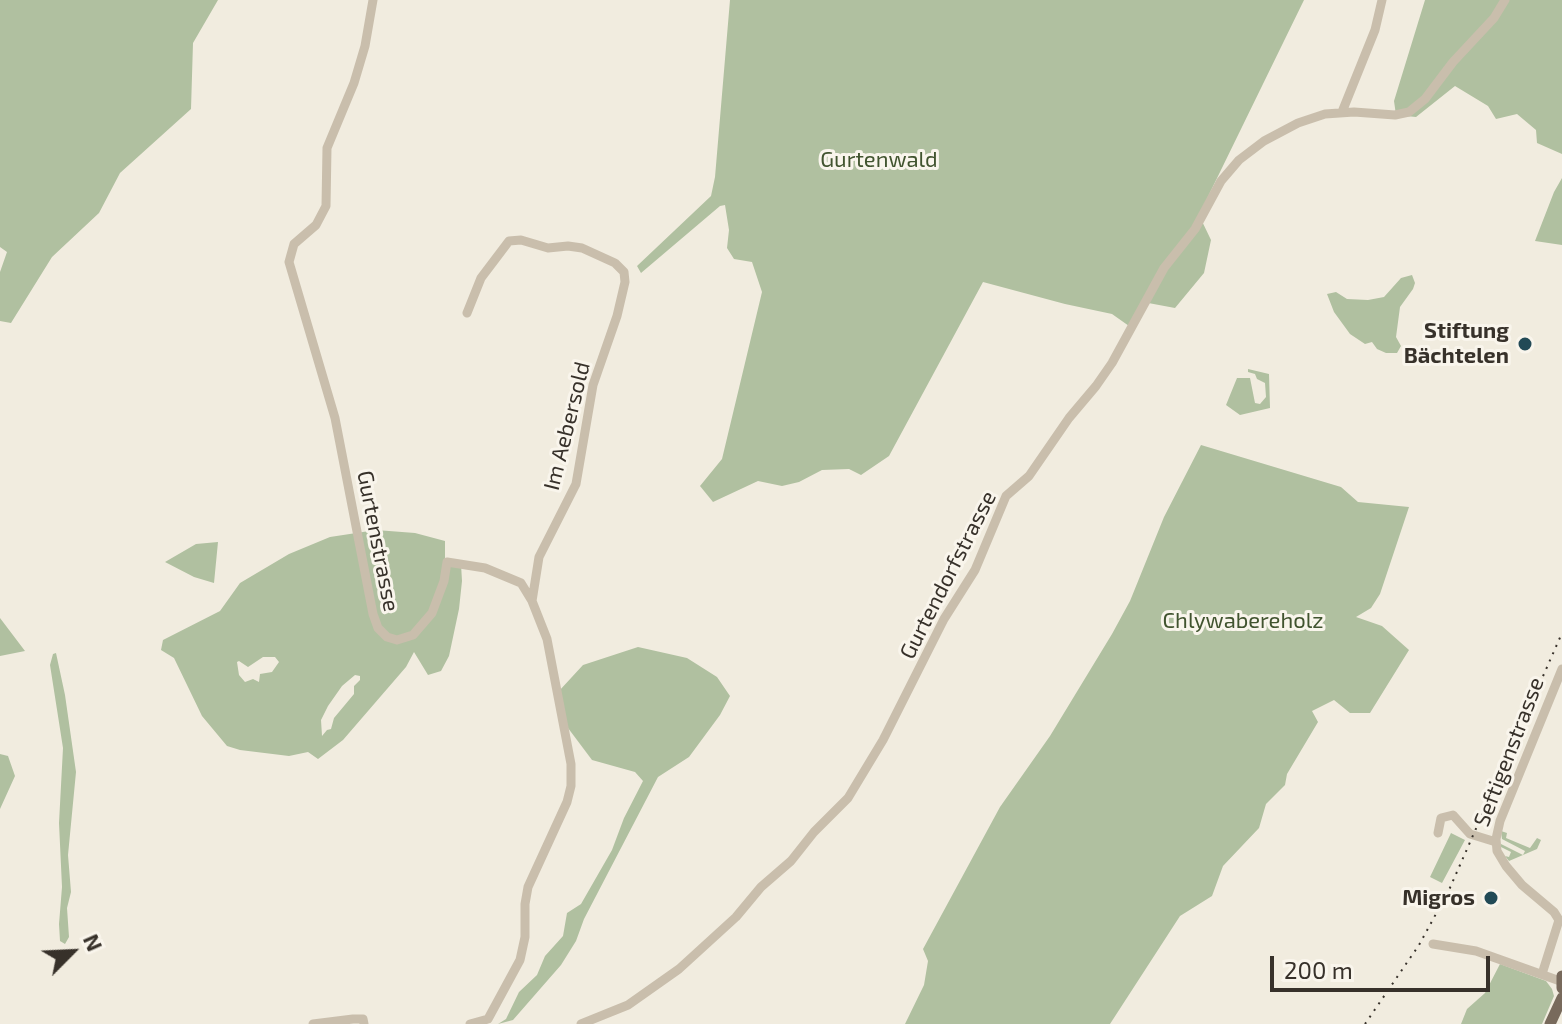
<!DOCTYPE html>
<html>
<head>
<meta charset="utf-8">
<style>
  body { margin:0 }
  #map { position:relative; width:1562px; height:1024px; overflow:hidden; background:#f1ecdf; font-family:"Exo 2",sans-serif }
  canvas { display:block }
  .north { position:absolute; left:32px; top:912px; width:80px; height:80px; -webkit-text-stroke:6px #f9f5ec; paint-order:stroke; rotate:66deg; font-size:22px; font-weight:700; line-height:32px; text-align:center; color:#37312a }
  .north::after { content:''; display:block; margin:auto; width:28px; height:36px; background:#37312a; clip-path:polygon(50% 0,100% 100%,50% 72%,0 100%) }
  .scale { position:absolute; left:1270px; top:956px; width:220px; height:36px; box-sizing:border-box; border:4px solid #37312a; border-top:0; padding-left:10px; font-size:24px; line-height:28px; white-space:nowrap; color:#37312a; -webkit-text-stroke:6px #f9f5ec; paint-order:stroke }
</style>
</head>
<body>
<div id="map">
<canvas width="1562" height="1024"></canvas>
<div class="north">N</div>
<div class="scale">200 m</div>
</div>
<script>
const g = document.querySelector('canvas').getContext('2d');
g.lineJoin = 'round';
function fillPath(path, color) { g.fillStyle = color; g.fill(path, 'evenodd'); }
const toPath = rows => new Path2D(rows.map(r => 'M' + r).join(''));
function stroke(path, color, width, dash) { g.strokeStyle = color; g.lineWidth = width; g.lineCap = dash ? 'butt' : 'round'; g.setLineDash(dash || []); g.stroke(path); }
function label(font, color, halo, rows, align = 'center') {
  g.font = font + ' "Exo 2",sans-serif'; g.lineWidth = 6; g.setLineDash([]); g.textBaseline = 'middle'; g.strokeStyle = halo; g.fillStyle = color; for (const [text, x, y, turn = 0] of rows) {
    g.save(); g.translate(x, y); g.rotate((+turn || 0) * Math.PI / 180); g.textAlign = isNaN(turn) ? turn : align; if (halo) g.strokeText(text, 0, 0); g.fillText(text, 0, 0); g.restore();
  }
}
const green = toPath([
  [0,0,218,0,193,43,191,109,120,173,99,213,52,257,11,323,0,321,0,272,7,252,0,247],
  [730,0,1304,0,1199,215,1211,240,1204,273,1175,308,1143,302,1129,326,1112,314,1065,304,983,282,889,456,861,475,849,469,822,470,799,482,782,486,758,481,713,502,700,486,722,459,762,292,752,262,734,259,727,248,729,230,725,205,720,206,641,273,637,266,711,196,715,177],
  [1425,0,1562,0,1562,154,1537,143,1536,130,1517,114,1496,119,1488,106,1455,86,1416,117,1396,115,1394,101],
  [1562,178,1562,245,1535,241,1554,192],
  [1412,275,1415,283,1413,289,1400,307,1396,337,1401,346,1397,353,1386,353,1377,349,1372,342,1365,344,1350,334,1334,312,1327,294,1336,292,1347,299,1368,300,1384,297,1401,278],
  [1248,369,1269,374,1270,408,1240,415,1226,405,1237,378,1250,378,1255,403,1260,404,1266,397,1265,383,1257,379,1255,374,1248,372],
  [1201,445,1341,487,1358,502,1409,507,1380,594,1371,608,1356,617,1382,626,1409,650,1370,713,1350,713,1334,700,1312,711,1318,722,1287,774,1285,785,1266,804,1259,828,1223,866,1212,896,1180,916,1110,1024,905,1024,924,985,928,961,923,949,1000,807,1050,736,1112,634,1130,601,1164,517],
  [376,530,415,533,445,541,445,562,461,564,462,581,459,609,449,656,441,671,428,675,414,652,406,667,343,740,318,759,308,752,289,756,240,750,227,746,202,716,174,658,161,650,163,640,220,611,240,583,289,554,330,537],
  [263,657,275,657,279,662,272,672,260,674,259,682,253,679,245,682,239,675,237,662,239,661,248,667],
  [355,675,360,676,360,680,354,686,354,694,334,718,331,729,327,730,322,736,321,720,328,706,342,686],
  [218,542,214,583,194,577,165,562,196,544],
  [0,618,25,651,0,656],
  [638,647,687,658,717,677,730,696,720,715,689,757,658,777,584,919,576,941,561,965,513,1020,498,1024,506,1019,519,992,537,975,545,956,563,936,567,913,581,904,612,850,624,818,643,781,635,772,592,760,568,728,559,691,583,665],
  [56,653,65,695,76,772,68,855,71,892,67,908,69,937,65,944,60,941,59,924,62,887,59,823,63,748,50,665,53,654],
  [0,754,8,756,15,776,0,809],
  [1501,831,1507,833,1506,838,1530,848,1537,838,1541,840,1537,849,1509,861,1505,856,1509,857,1511,852,1501,847,1501,844,1523,855,1525,851,1502,839],
  [1451,833,1465,840,1442,883,1430,877],
  [1500,964,1546,981,1552,989,1554,996,1542,1024,1461,1024,1467,1009,1485,993]
]);
const minor = toPath([
  [373,0,365,46,354,83,327,148,326,206,316,225,294,244,289,262,335,418,373,614,378,628,387,637,397,640,413,635,432,613,444,581,447,562,485,568,521,583,532,601,547,639,571,764,571,786,567,802,528,887,525,904,525,937,520,960,488,1019,470,1024],
  [1342,112,1375,30,1382,0],
  [467,313,481,278,509,241,521,240,548,248,568,246,582,248,615,263,624,272,625,282,617,316,593,385,576,484,539,557,532,601],
  [1438,833,1441,818,1453,815,1470,834,1496,842],
  [1433,944,1476,951,1560,981],
  [1542,974,1559,920,1554,912,1522,885,1506,866,1497,851,1496,839,1500,821,1562,669],
  [313,1024,353,1019,363,1019,364,1024],
  [581,1024,628,1005,679,969,736,917,761,887,791,861,814,832,848,798,883,740,944,619,975,570,1006,496,1029,476,1069,418,1096,386,1112,363,1164,268,1195,229,1221,181,1239,160,1264,141,1298,123,1325,114,1354,112,1395,115,1409,112,1425,99,1453,62,1494,18,1505,0]
]);
const major = toPath([
  [1562,976,1562,988],
  [1550,1024,1562,998]
]);
const rail = toPath([
  [1365,1024,1419,945,1449,890,1562,633]
]);
const markers = [
  [1525,344,8,"#224a56"],
  [1491,898,8,"#224a56"]
];
const parkNames = [
  ["Gurtenwald",879,160],
  ["Chlywabereholz",1243,621]
];
const poiNames = [
  ["Stiftung",1509,331],
  ["Bächtelen",1509,356],
  ["Migros",1475,898]
];
const streetNames = [
  ["Im Aebersold",567,426,-76],
  ["Gurtenstrasse",378,541,79],
  ["Gurtendorfstrasse",948,575,-63],
  ["Seftigenstrasse",1509,752,-69]
];
fillPath(green, '#b0c0a0');
stroke(minor, '#c9beac', 9);
stroke(major, '#786a5c', 11);
stroke(rail, '#37312a', 2, [2, 6]);
for (const [x, y, r, color] of markers) { const dot = new Path2D(); dot.arc(x, y, r, 0, 2 * Math.PI); g.fillStyle = color; g.fill(dot); stroke(dot, '#f9f5ec', 3); }
label('22px', '#41542f', '#f9f5ec', parkNames);
label('bold 22px', '#37312a', '#f9f5ec', poiNames, 'right');
label('22px', '#37312a', '#f9f5ec', streetNames);
</script>
</body>
</html>
